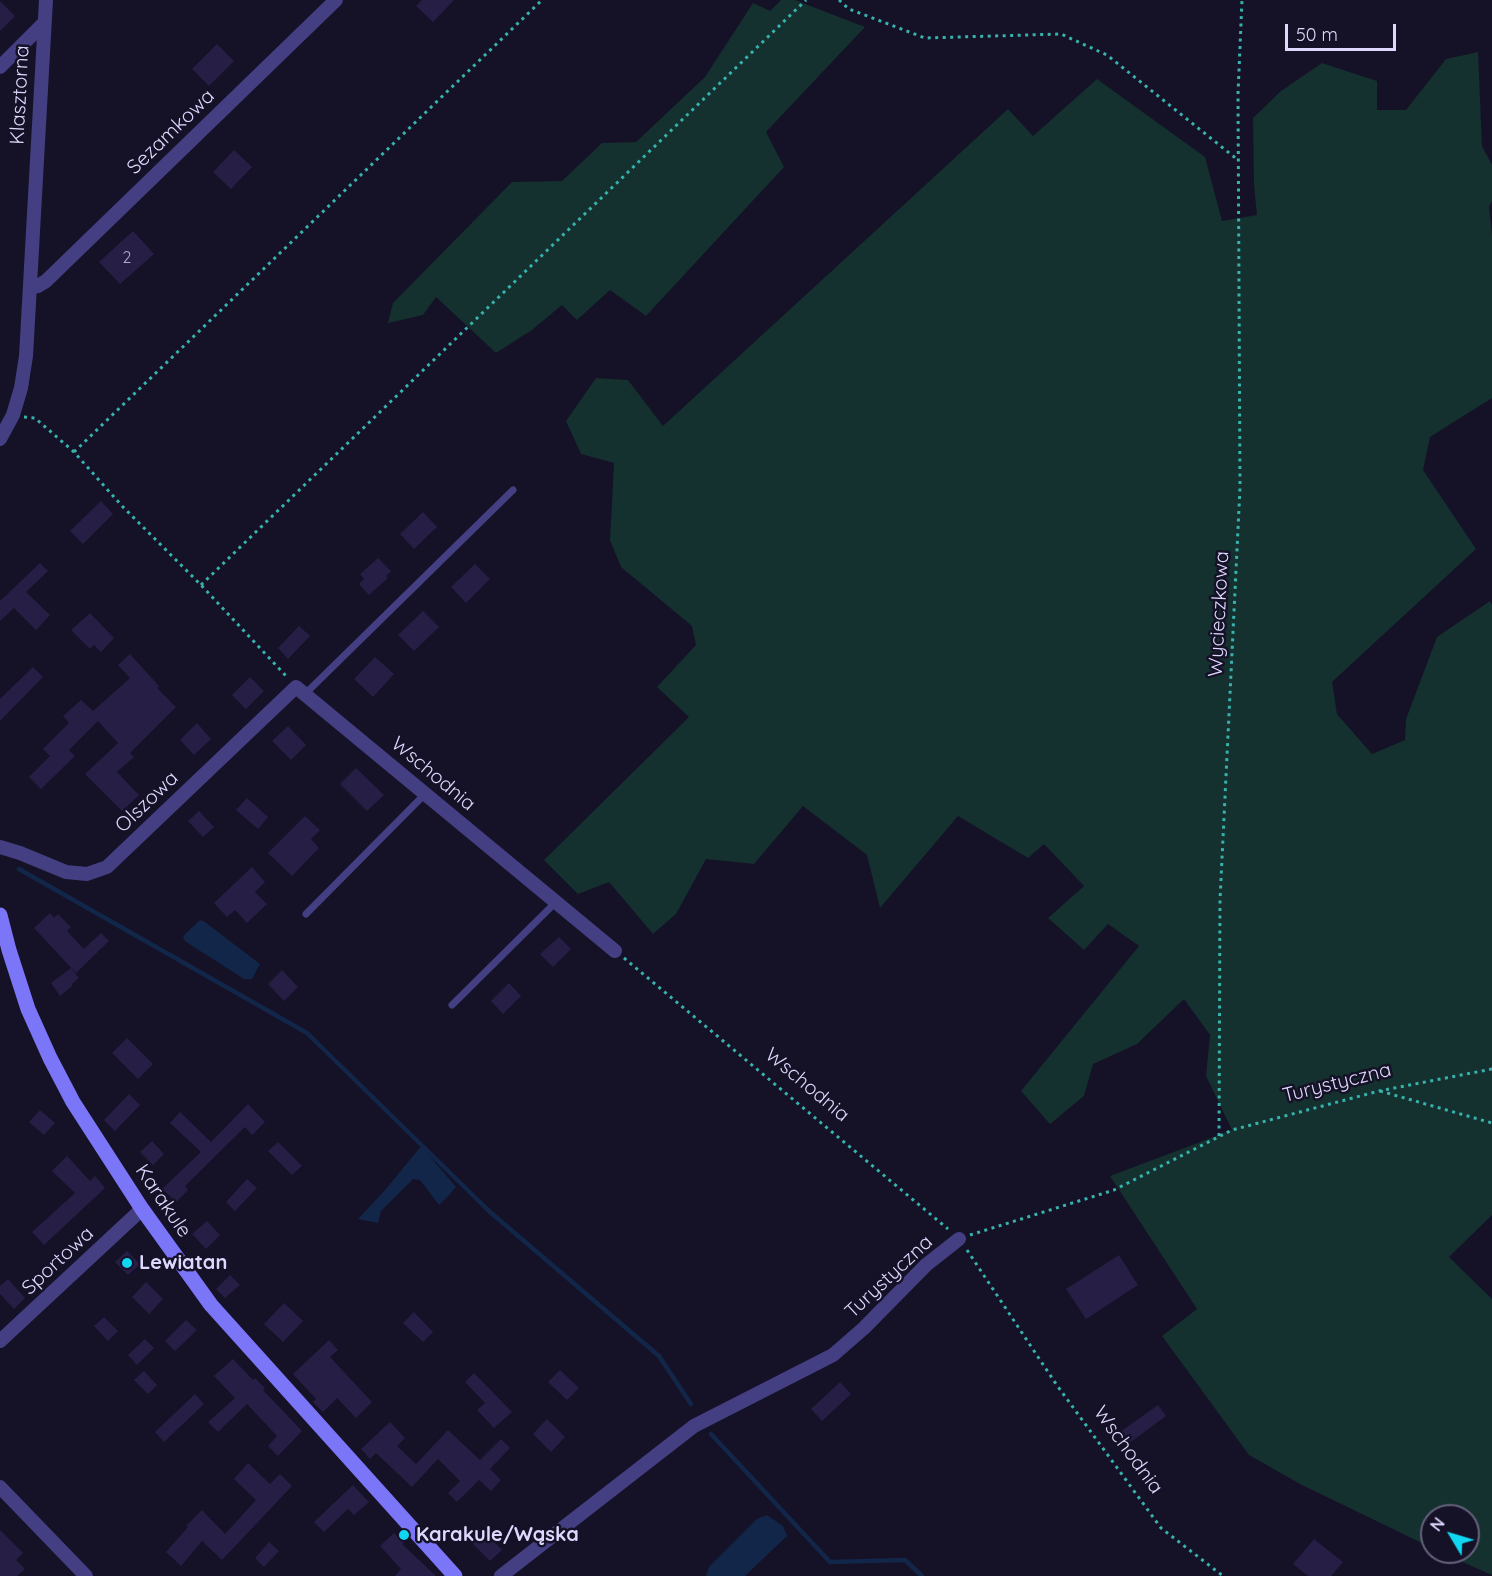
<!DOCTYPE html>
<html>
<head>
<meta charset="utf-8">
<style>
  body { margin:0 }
  #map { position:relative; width:1492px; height:1576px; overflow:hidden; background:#151126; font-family:Quicksand,sans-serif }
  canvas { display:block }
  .north { position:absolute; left:1420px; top:1504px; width:60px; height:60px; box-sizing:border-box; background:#151126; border:2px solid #65617c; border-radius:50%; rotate:308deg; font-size:16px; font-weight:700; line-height:24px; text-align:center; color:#ddd8fd }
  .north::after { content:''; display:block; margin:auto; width:21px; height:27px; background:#10d6f1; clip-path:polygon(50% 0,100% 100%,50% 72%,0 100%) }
  .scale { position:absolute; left:1285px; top:24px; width:111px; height:27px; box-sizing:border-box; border:3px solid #ddd8fd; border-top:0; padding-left:8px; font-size:18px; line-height:21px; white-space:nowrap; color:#ddd8fd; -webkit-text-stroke:4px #151126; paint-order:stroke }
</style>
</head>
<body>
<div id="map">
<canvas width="1492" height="1576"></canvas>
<div class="north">N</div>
<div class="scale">50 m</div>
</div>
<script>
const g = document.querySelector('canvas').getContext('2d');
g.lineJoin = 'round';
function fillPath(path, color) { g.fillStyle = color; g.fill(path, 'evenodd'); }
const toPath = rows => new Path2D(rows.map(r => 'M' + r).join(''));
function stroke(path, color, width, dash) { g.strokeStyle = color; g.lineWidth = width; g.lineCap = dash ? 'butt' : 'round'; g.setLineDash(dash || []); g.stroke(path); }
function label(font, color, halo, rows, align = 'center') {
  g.font = font + ' Quicksand,sans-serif'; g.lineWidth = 5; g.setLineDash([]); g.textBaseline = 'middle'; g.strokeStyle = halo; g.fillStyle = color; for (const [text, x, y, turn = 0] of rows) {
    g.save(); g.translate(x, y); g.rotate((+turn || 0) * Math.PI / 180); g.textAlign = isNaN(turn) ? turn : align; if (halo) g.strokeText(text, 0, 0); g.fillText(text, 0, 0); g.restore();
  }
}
const green = toPath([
  [781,0,795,0,865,27,766,132,784,167,646,316,610,290,577,320,562,305,532,330,496,353,436,297,423,315,388,323,393,303,512,182,562,181,602,143,636,142,705,77,753,3,770,11],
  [1478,52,1482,146,1492,165,1492,201,1489,207,1492,235,1492,398,1430,437,1423,470,1476,549,1332,682,1337,714,1372,754,1405,740,1406,719,1437,637,1490,601,1492,605,1492,1215,1449,1257,1492,1299,1492,1575,1440,1552,1468,1552,1468,1516,1432,1516,1432,1548,1300,1484,1249,1455,1162,1336,1197,1309,1110,1176,1232,1130,1206,1076,1210,1035,1184,999,1137,1044,1093,1064,1084,1096,1050,1124,1021,1091,1139,946,1108,924,1084,950,1048,918,1084,886,1044,844,1028,858,958,816,880,908,867,855,803,806,754,864,706,859,676,914,653,934,609,882,578,894,544,860,689,717,657,687,696,645,692,626,621,567,610,540,614,463,581,454,566,421,596,378,628,380,663,426,1008,109,1033,136,1097,79,1205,157,1222,221,1257,215,1254,186,1253,118,1281,91,1322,63,1377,81,1377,110,1406,110,1446,59]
]);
const water = toPath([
  [200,920,205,922,260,964,252,979,244,979,186,942,183,938,185,934],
  [421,1146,456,1187,450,1194,439,1205,420,1180,413,1179,381,1211,378,1223,358,1219,386,1189],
  [767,1515,783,1526,787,1536,745,1576,706,1576,709,1567,757,1519]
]);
const stream = toPath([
  [19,869,307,1033,490,1212,659,1356,691,1404],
  [711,1434,830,1562,905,1560,922,1576]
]);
const building = toPath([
  [422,0,454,0,433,22,416,6],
  [0,1,15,16,0,31],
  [217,44,234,61,209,86,192,69],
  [234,150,252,167,231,189,213,172],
  [133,231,154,254,120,284,99,262],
  [101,501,113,514,83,544,70,531],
  [423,512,437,527,414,549,400,534],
  [378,558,391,571,386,576,388,578,369,595,359,584,364,579,360,574],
  [40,563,48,571,26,592,50,615,36,630,14,608,0,621,0,601],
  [475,564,490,579,466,603,451,587],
  [423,611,439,627,414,651,398,635],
  [90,613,114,638,101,652,94,645,90,649,71,630],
  [299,626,310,636,288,659,278,648],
  [130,654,159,686,157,688,176,707,130,753,134,757,117,772,139,795,122,811,85,774,118,743,98,721,69,750,75,756,41,789,29,777,50,756,43,749,69,723,63,716,81,700,93,711,110,696,130,678,118,665],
  [375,657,394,674,373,697,354,679],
  [33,667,43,677,0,721,0,699],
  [250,677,264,691,246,709,232,695],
  [197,723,211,739,194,755,180,740],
  [288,726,306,745,291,760,272,741],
  [356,768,384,795,367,811,340,784],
  [247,798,268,817,258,829,236,810],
  [199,811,214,827,203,837,188,821],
  [305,816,320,830,311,839,319,848,292,876,268,853],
  [252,867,265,882,255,892,267,904,247,923,235,910,227,917,214,903],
  [50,913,54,918,58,914,71,927,67,931,84,949,101,933,109,941,76,973,34,928],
  [559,937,571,949,553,967,540,954],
  [71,968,79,978,72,984,72,986,60,996,51,983],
  [282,970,298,987,284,1001,268,984],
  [509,983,521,996,503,1014,491,1001],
  [127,1038,153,1064,138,1079,112,1053],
  [129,1094,140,1105,115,1131,104,1120],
  [248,1104,265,1122,252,1135,245,1127,185,1186,188,1190,176,1202,162,1189,201,1152,170,1123,180,1112,211,1142],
  [40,1110,55,1123,44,1135,29,1122],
  [152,1141,164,1154,153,1165,140,1152],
  [278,1142,302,1166,292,1175,268,1151],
  [67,1156,90,1181,95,1176,105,1188,44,1245,32,1232,75,1193,52,1171],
  [247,1179,257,1188,235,1211,226,1202],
  [207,1221,220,1235,206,1249,192,1234],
  [127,1251,140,1264,128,1275,115,1262],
  [1119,1255,1138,1285,1086,1319,1066,1289],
  [230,1275,240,1285,225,1298,216,1289],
  [8,1279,25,1298,14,1309,0,1294,0,1286],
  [146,1282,163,1299,149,1314,132,1297],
  [284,1303,303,1321,283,1342,264,1324],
  [414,1312,433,1332,423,1342,403,1323],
  [104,1317,118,1331,108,1341,94,1326],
  [186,1320,197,1330,175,1351,165,1341],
  [145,1339,154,1348,137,1365,128,1355],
  [329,1340,338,1350,330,1357,372,1402,356,1418,337,1398,323,1412,313,1402,316,1399,293,1374],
  [233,1359,253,1380,255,1378,265,1388,263,1390,302,1431,278,1456,268,1446,277,1436,247,1404,218,1432,208,1422,235,1398,214,1376],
  [560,1370,579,1388,567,1400,548,1382],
  [144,1371,157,1385,148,1394,134,1380],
  [474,1373,512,1412,494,1428,477,1410,485,1403,465,1382],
  [840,1382,851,1394,822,1421,811,1409],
  [195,1394,204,1404,164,1442,155,1432],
  [1158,1405,1166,1416,1128,1444,1120,1432],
  [547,1419,565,1437,551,1452,533,1434],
  [390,1422,405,1438,397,1446,416,1464,448,1430,480,1460,501,1439,510,1448,490,1469,501,1480,491,1491,479,1480,457,1502,448,1493,460,1481,438,1459,412,1487,376,1453,370,1459,361,1449],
  [248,1463,270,1484,280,1474,292,1486,222,1560,202,1541,181,1566,166,1552,188,1527,186,1526,202,1510,225,1534,256,1500,234,1479],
  [353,1485,369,1502,354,1515,348,1509,324,1532,314,1522],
  [0,1530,23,1553,16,1560,25,1569,17,1576,0,1576],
  [484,1531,502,1550,490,1561,472,1543],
  [394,1533,404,1543,402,1544,436,1576,395,1576,401,1569,380,1546],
  [1314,1539,1343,1562,1331,1576,1308,1576,1293,1564],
  [269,1542,279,1551,264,1567,255,1558]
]);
const path = toPath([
  [839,0,849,9,925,38,1061,34,1107,55,1238,160],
  [24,417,35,418,74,452,122,506,201,585,287,677],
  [74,452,542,0],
  [201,585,806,0],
  [624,958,948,1229],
  [1380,1091,1492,1123],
  [1219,1136,1220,900,1240,488,1238,94,1242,0],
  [970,1235,1114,1190,1232,1130,1379,1091,1492,1069],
  [967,1250,1056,1384,1161,1528,1223,1576]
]);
const lane = toPath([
  [305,694,513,490],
  [306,914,426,793],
  [452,1005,556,902]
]);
const street = toPath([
  [0,67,43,24],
  [31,287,38,286,46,281,336,0],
  [0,439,13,415,21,388,26,356,46,0],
  [0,847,20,853,66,872,87,874,107,867,296,687,615,951],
  [0,1341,142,1209],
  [0,1487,86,1576],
  [501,1576,694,1426,833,1355,864,1328,926,1265,959,1239]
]);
const secondary = toPath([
  [0,915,9,950,28,1009,50,1058,73,1102,142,1209,211,1305,455,1576]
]);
const markers = [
  [127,1263,6,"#10d6f1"],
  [404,1535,6,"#10d6f1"]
];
const numberNames = [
  ["2",127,258]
];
const streetNames = [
  ["Klasztorna",20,95,-87],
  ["Sezamkowa",171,132,-44],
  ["Wycieczkowa",1219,614,-87],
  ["Wschodnia",433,774,40],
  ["Olszowa",147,802,-44],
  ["Turystyczna",1337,1083,-14],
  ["Wschodnia",807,1085,40],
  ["Karakule",163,1201,56],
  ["Sportowa",58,1261,-43],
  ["Turystyczna",889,1277,-43],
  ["Wschodnia",1128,1450,54]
];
const poiNames = [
  ["Lewiatan",139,1263],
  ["Karakule/Wąska",416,1535]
];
fillPath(green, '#14302f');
fillPath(water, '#122649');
stroke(stream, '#122649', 4.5);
fillPath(building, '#271e46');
stroke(path, '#37b2ad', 3, [3, 4.5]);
stroke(lane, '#433f82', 7);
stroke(street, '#433f82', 14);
stroke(secondary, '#7b75f7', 15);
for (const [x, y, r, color] of markers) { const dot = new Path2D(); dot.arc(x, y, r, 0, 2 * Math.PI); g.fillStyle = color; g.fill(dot); stroke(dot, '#151126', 2); }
label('16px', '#b0aacf', null, numberNames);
label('20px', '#ddd8fd', '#151126', streetNames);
label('bold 20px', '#ddd8fd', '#151126', poiNames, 'left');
</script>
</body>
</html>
